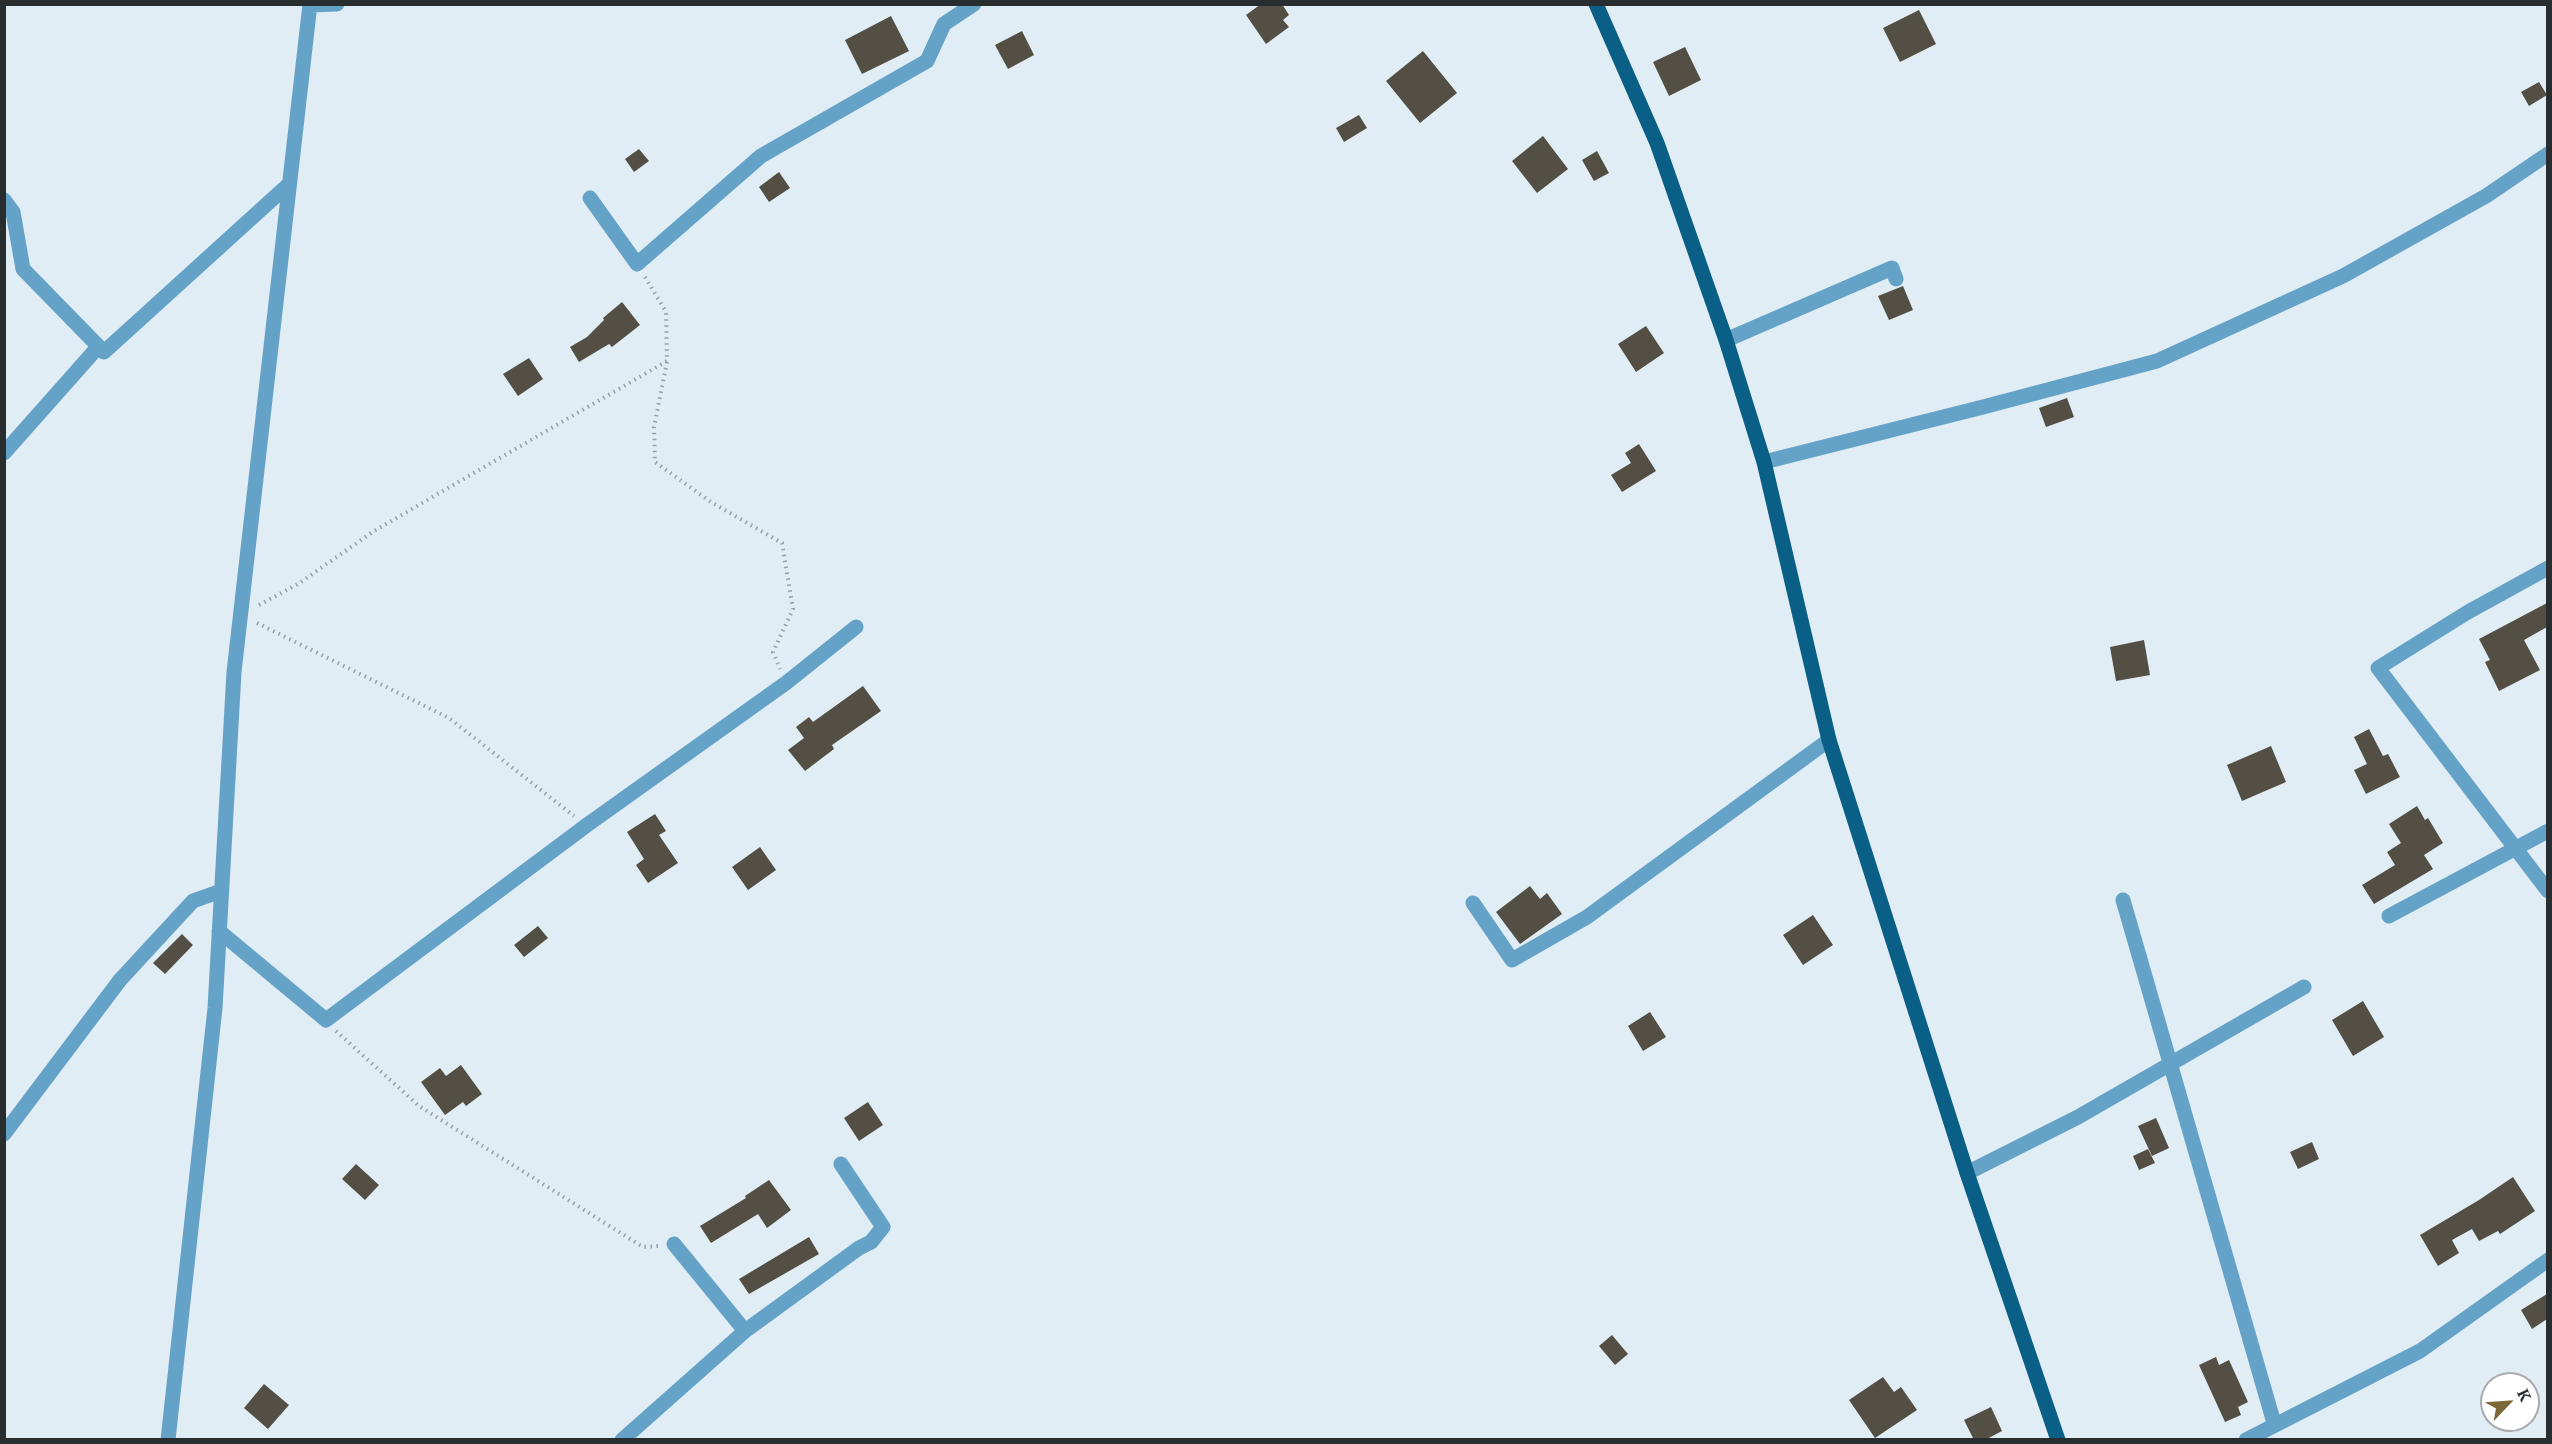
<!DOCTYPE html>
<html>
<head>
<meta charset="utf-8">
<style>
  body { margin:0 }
  #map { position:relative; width:2552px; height:1444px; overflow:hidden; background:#e1edf4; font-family:"PT Serif",serif }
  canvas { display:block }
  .frame { position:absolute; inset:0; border:6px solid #282d30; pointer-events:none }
  .north { position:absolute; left:2480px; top:1372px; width:60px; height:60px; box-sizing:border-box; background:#fff; border:2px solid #a9abac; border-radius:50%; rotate:65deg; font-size:16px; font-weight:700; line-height:24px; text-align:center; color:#282d30 }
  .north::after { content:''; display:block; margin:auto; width:21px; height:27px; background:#7a6836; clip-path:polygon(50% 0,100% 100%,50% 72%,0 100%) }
</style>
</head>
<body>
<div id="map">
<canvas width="2552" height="1444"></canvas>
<div class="frame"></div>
<div class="north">K</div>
</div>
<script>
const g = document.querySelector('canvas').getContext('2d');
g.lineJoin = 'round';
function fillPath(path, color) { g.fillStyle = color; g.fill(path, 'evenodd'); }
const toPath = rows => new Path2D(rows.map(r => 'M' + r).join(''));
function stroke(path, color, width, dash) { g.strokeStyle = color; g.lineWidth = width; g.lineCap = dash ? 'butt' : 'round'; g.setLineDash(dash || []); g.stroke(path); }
const building = toPath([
  [1261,4,1282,4,1289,15,1283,20,1289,27,1266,44,1246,15],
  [1919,10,1936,44,1900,62,1883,28],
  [891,16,909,51,862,74,845,40],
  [1022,31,1034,55,1008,69,995,45],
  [1685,47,1701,80,1669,96,1653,62],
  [1423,51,1457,93,1420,123,1386,81],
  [2539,82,2547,95,2529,106,2521,92],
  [1359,115,1367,128,1344,142,1336,128],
  [1543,136,1568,169,1537,193,1512,161],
  [639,149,649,161,634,172,625,159],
  [1597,151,1609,173,1594,181,1582,160],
  [779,172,790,188,769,202,759,187],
  [1903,286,1913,310,1889,320,1878,296],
  [622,302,640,325,612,347,609,344,579,362,570,347,587,337,604,320,603,318],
  [1646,326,1664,353,1636,372,1618,344],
  [529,358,543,379,518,396,503,374],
  [2067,398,2074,417,2046,427,2039,408],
  [1639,444,1656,471,1622,492,1611,475,1631,463,1625,453],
  [2547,603,2547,627,2524,640,2540,670,2499,691,2485,662,2490,660,2479,639],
  [2144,640,2150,675,2116,681,2110,647],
  [863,686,881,711,832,745,834,749,805,771,788,750,804,738,796,727,809,717,813,722],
  [2369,729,2383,756,2388,754,2400,777,2366,794,2354,770,2367,764,2354,737],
  [2271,746,2286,782,2242,801,2227,765],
  [2417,806,2425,820,2428,818,2443,843,2424,855,2433,869,2374,904,2362,885,2395,865,2387,852,2401,843,2389,824],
  [655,814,666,831,659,835,678,863,648,883,636,865,644,859,627,832],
  [760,847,776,870,748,890,732,867],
  [1530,886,1540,899,1547,893,1562,914,1520,944,1496,912],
  [1813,915,1833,945,1803,965,1783,935],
  [538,926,548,938,524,957,514,945],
  [182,934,193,945,165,974,153,963],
  [2363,1001,2384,1037,2353,1056,2332,1020],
  [1650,1012,1666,1037,1643,1051,1628,1026],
  [461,1065,482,1094,466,1106,463,1102,445,1115,421,1082,440,1068,446,1076],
  [868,1102,883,1125,859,1141,844,1118],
  [2156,1118,2169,1148,2152,1156,2138,1126],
  [2312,1142,2319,1159,2298,1169,2290,1152],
  [2148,1149,2155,1163,2139,1170,2133,1156],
  [356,1164,379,1185,365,1200,342,1179],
  [2513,1177,2535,1211,2500,1234,2498,1231,2479,1241,2472,1229,2452,1240,2459,1253,2438,1266,2420,1235,2479,1200],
  [769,1180,791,1210,767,1228,758,1214,711,1243,700,1226,746,1198,745,1196],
  [809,1237,819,1254,749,1294,739,1279],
  [2547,1294,2547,1319,2532,1329,2521,1310],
  [1612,1335,1628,1354,1615,1365,1599,1346],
  [2216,1357,2219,1365,2229,1360,2248,1402,2238,1407,2241,1415,2225,1422,2199,1365],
  [1883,1377,1894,1392,1901,1387,1917,1410,1875,1438,1849,1400],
  [264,1384,289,1405,268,1429,244,1408],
  [1991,1407,2002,1431,1985,1440,1974,1440,1964,1420]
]);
const path = toPath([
  [667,362,654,427,655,462,711,502,782,543,793,609,773,652,780,669],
  [259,605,298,584,374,531,667,361,666,312,645,277],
  [257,623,449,718,574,816],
  [336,1031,419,1106,643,1247,658,1246]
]);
const minor = toPath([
  [310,5,337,4],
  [590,198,637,264,761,156,927,61,944,24,974,4],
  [4,200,13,212,23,269,104,352,288,185],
  [1726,340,1892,268,1896,279],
  [4,453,98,347],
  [1764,462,1983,407,2157,361,2343,276,2486,196,2548,154],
  [2548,568,2468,612,2378,668,2548,891],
  [2123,900,2274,1423],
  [1473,903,1512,960,1587,917,1829,740],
  [2389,916,2548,831],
  [219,931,326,1020,587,825,786,683,856,627],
  [4,1134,120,980,193,901,221,891],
  [1967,1173,2078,1117,2304,987],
  [674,1244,745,1331],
  [168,1440,215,1008,234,672,310,4],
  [622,1440,745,1331,859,1248,871,1242,883,1227,841,1164],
  [2246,1440,2420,1351,2548,1260]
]);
const major = toPath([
  [1596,4,1657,143,1726,340,1764,462,1829,740,1967,1173,2058,1440]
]);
fillPath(building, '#534f45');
stroke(path, '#97a0a6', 4, [1.5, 4.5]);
stroke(minor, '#64a2c7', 15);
stroke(major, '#095f85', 15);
</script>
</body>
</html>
